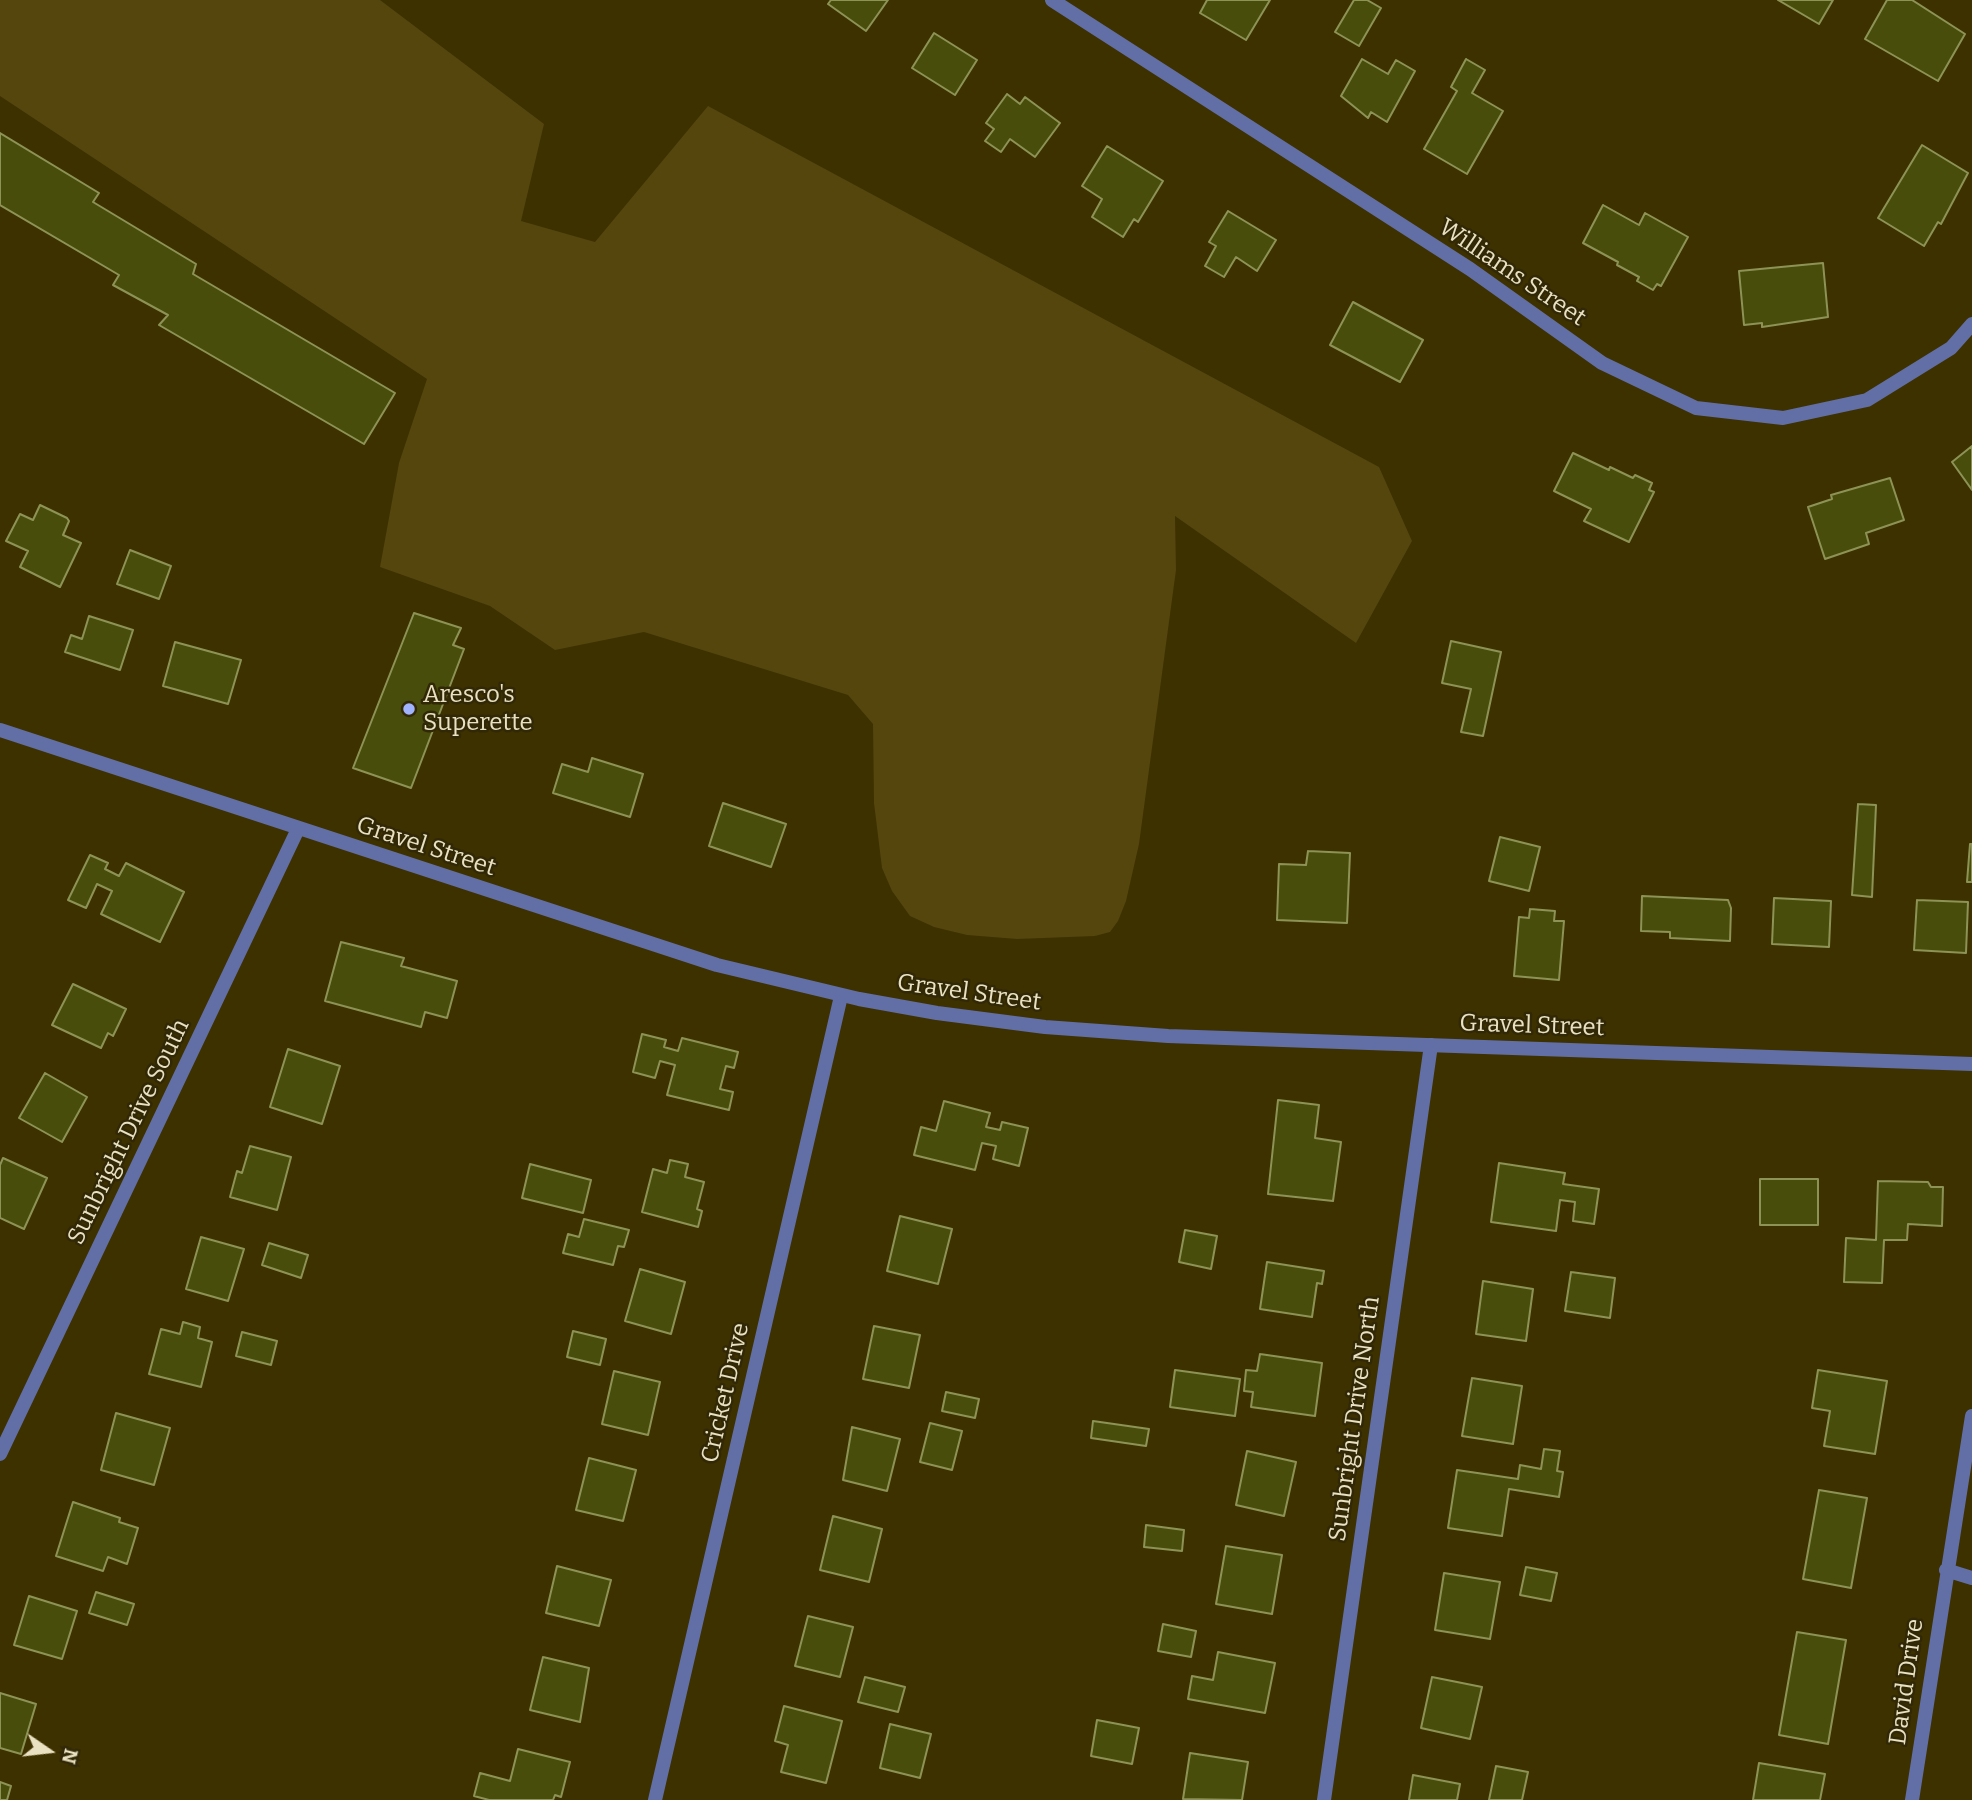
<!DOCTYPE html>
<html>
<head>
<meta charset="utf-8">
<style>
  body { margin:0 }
  #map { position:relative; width:1972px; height:1800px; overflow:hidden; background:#3e3100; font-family:Bitter,serif }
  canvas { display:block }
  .north { position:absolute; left:14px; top:1716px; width:70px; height:70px; -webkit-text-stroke:5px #312807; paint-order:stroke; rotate:104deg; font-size:19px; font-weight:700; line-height:28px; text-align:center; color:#eae1c2 }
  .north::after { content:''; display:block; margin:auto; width:24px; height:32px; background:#eae1c2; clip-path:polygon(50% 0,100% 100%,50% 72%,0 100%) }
</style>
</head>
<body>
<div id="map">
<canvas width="1972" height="1800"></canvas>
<div class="north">N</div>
</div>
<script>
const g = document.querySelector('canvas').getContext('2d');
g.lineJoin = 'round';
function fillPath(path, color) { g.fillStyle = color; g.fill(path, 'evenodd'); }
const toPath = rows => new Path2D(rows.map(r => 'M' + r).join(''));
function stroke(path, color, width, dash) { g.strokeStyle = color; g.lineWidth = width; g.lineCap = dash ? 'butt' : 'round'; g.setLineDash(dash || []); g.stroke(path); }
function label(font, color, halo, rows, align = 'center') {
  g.font = font + ' Bitter,serif'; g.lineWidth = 5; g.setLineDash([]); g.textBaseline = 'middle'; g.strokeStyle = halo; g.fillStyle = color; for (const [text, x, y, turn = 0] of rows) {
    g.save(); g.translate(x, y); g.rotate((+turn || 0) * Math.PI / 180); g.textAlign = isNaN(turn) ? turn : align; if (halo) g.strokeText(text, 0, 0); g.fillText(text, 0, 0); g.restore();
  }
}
const green = toPath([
  [0,0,380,0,544,124,521,221,595,242,708,106,1379,467,1412,541,1356,643,1175,516,1176,570,1139,844,1126,901,1118,921,1110,932,1095,936,1017,939,967,935,934,927,910,916,892,891,882,868,874,803,873,724,848,695,644,632,555,650,490,606,380,567,399,463,427,379,0,96]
]);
const building = toPath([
  [831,0,888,0,866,31,828,4,831,0],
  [1207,0,1270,0,1246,40,1200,13,1207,0],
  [1354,0,1367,0,1381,8,1359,46,1335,32,1354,0],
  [1778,0,1833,0,1819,24,1778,0],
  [1887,0,1912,0,1965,34,1938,81,1865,39,1887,0],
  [934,33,977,60,955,95,912,68,934,33],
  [1362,59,1388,74,1396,60,1415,71,1387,122,1371,112,1368,118,1341,96,1362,59],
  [1466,59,1485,70,1472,93,1503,111,1467,174,1424,149,1457,91,1451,87,1466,59],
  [1007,94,1020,104,1025,97,1060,123,1035,157,1010,139,1001,152,985,141,994,129,986,123,1007,94],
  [0,133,99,193,93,202,196,264,193,274,395,393,364,444,159,325,168,315,113,285,119,275,0,205,0,133],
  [1922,145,1968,173,1941,224,1938,222,1924,246,1878,218,1922,145],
  [1107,146,1163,181,1138,222,1134,219,1123,237,1092,217,1102,199,1082,186,1107,146],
  [1603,205,1639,225,1645,213,1688,237,1661,286,1657,284,1653,290,1637,281,1639,277,1617,265,1618,262,1583,243,1603,205],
  [1228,211,1276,240,1257,271,1236,257,1224,277,1205,266,1216,246,1209,242,1228,211],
  [1823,263,1828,317,1762,327,1762,323,1744,325,1739,271,1823,263],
  [1353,302,1423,340,1400,382,1330,345,1353,302],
  [1972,446,1972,490,1952,462,1972,446],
  [1573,453,1609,470,1610,467,1633,478,1635,475,1652,483,1649,490,1654,492,1629,542,1584,521,1591,509,1554,491,1573,453],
  [1890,478,1904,520,1866,533,1869,544,1825,559,1808,507,1832,499,1831,495,1890,478],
  [40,505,67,518,69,521,63,535,81,543,60,587,20,567,28,551,6,541,20,514,33,520,40,505],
  [130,550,171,566,159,599,117,584,130,550],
  [414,613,461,628,453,645,464,649,411,788,353,768,414,613],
  [89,616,133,630,120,670,65,652,71,635,82,639,89,616],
  [1451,641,1501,652,1483,736,1461,732,1471,689,1442,683,1451,641],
  [175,642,241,660,228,704,163,686,175,642],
  [592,758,643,774,630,817,553,793,562,764,588,772,592,758],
  [723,803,786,824,771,867,709,846,723,803],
  [1858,804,1876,805,1872,897,1852,895,1858,804],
  [1500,837,1540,847,1529,891,1489,881,1500,837],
  [1970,844,1972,844,1972,882,1967,882,1970,844],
  [1308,851,1350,853,1347,923,1277,920,1279,864,1306,865,1308,851],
  [90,855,108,863,105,869,119,876,126,863,184,892,160,942,101,914,112,891,97,884,86,908,68,900,90,855],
  [1642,896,1728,900,1731,908,1730,941,1670,938,1670,932,1641,931,1642,896],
  [1774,898,1831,901,1829,947,1772,944,1774,898],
  [1917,900,1968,902,1966,953,1914,950,1917,900],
  [1530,909,1555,911,1554,921,1564,921,1559,980,1514,976,1519,917,1529,918,1530,909],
  [341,942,404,958,401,966,457,981,447,1018,425,1012,421,1027,325,1001,341,942],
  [73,984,126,1009,113,1036,108,1033,101,1048,52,1025,73,984],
  [642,1034,666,1040,664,1047,678,1051,682,1038,738,1052,734,1068,726,1066,720,1089,733,1092,729,1110,667,1095,675,1065,660,1061,655,1078,633,1072,642,1034],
  [288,1049,340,1066,322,1124,270,1107,288,1049],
  [45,1073,87,1097,62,1142,19,1118,45,1073],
  [1278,1100,1319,1105,1315,1138,1341,1142,1333,1201,1268,1194,1278,1100],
  [944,1101,990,1113,986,1127,1000,1130,1002,1122,1028,1128,1019,1166,993,1159,996,1146,982,1143,975,1170,914,1155,921,1127,936,1131,944,1101],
  [250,1146,291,1157,277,1210,230,1197,237,1171,242,1173,250,1146],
  [3,1158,47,1178,24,1229,0,1218,0,1165,3,1158],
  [670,1160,688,1164,685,1177,704,1182,697,1209,702,1211,698,1227,642,1212,653,1169,667,1173,670,1160],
  [1499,1163,1565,1173,1563,1184,1599,1189,1594,1224,1573,1221,1575,1202,1560,1200,1556,1231,1491,1222,1499,1163],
  [530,1164,591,1180,583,1213,522,1198,530,1164],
  [1760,1179,1818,1179,1818,1225,1760,1225,1760,1179],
  [1878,1181,1928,1182,1931,1187,1943,1187,1942,1226,1908,1224,1907,1240,1884,1240,1882,1283,1844,1282,1846,1238,1876,1240,1878,1181],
  [900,1216,952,1229,938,1284,887,1271,900,1216],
  [584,1219,629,1230,624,1247,618,1246,613,1265,563,1253,568,1234,579,1237,584,1219],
  [1185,1230,1217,1236,1211,1269,1179,1262,1185,1230],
  [201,1237,244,1249,228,1301,186,1289,201,1237],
  [269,1243,308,1255,301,1278,262,1265,269,1243],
  [1267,1262,1324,1271,1322,1284,1317,1283,1312,1317,1260,1309,1267,1262],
  [640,1269,685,1282,671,1334,625,1321,640,1269],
  [1571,1272,1615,1278,1610,1318,1565,1311,1571,1272],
  [1483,1281,1533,1289,1526,1341,1476,1334,1483,1281],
  [183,1322,200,1327,198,1338,212,1342,201,1387,149,1374,161,1329,180,1334,183,1322],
  [874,1326,920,1335,909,1388,863,1379,874,1326],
  [573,1331,606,1339,600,1365,567,1357,573,1331],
  [242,1332,277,1341,271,1365,236,1356,242,1332],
  [1260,1354,1322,1363,1315,1416,1251,1407,1253,1392,1244,1391,1246,1370,1257,1371,1260,1354],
  [1175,1370,1240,1379,1235,1416,1170,1407,1175,1370],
  [1818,1370,1887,1381,1875,1454,1824,1446,1830,1411,1812,1408,1818,1370],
  [614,1371,660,1382,648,1435,602,1424,614,1371],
  [1472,1378,1522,1386,1513,1444,1462,1436,1472,1378],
  [946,1392,979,1399,975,1418,942,1411,946,1392],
  [116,1413,170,1428,154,1485,101,1470,116,1413],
  [1093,1421,1149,1429,1146,1446,1091,1438,1093,1421],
  [930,1423,962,1431,952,1470,920,1462,930,1423],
  [852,1427,900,1439,887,1491,843,1480,852,1427],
  [1544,1449,1560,1451,1557,1471,1563,1472,1559,1497,1509,1489,1502,1536,1448,1528,1457,1470,1518,1479,1520,1465,1541,1469,1544,1449],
  [1247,1451,1296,1462,1284,1516,1236,1505,1247,1451],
  [589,1458,636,1470,623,1521,576,1510,589,1458],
  [1819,1490,1867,1498,1851,1588,1803,1579,1819,1490],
  [73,1502,120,1518,119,1522,138,1528,127,1564,108,1557,103,1571,56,1556,73,1502],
  [833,1516,882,1529,869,1582,820,1570,833,1516],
  [1146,1525,1184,1530,1182,1551,1144,1547,1146,1525],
  [1226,1546,1282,1555,1272,1614,1216,1604,1226,1546],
  [557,1566,611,1580,599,1626,546,1613,557,1566],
  [1526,1567,1557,1573,1551,1601,1520,1595,1526,1567],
  [1444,1573,1500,1582,1490,1639,1435,1630,1444,1573],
  [96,1592,134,1604,127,1625,89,1613,96,1592],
  [29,1596,77,1611,62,1659,14,1645,29,1596],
  [808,1616,853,1627,840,1677,795,1666,808,1616],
  [1163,1624,1196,1631,1191,1657,1158,1651,1163,1624],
  [1797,1632,1846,1640,1828,1744,1779,1735,1797,1632],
  [1218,1652,1275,1663,1265,1713,1188,1699,1192,1676,1213,1680,1218,1652],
  [543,1657,589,1668,580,1722,530,1710,543,1657],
  [865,1677,905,1687,898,1712,858,1702,865,1677],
  [1432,1677,1482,1687,1470,1739,1421,1728,1432,1677],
  [0,1693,36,1704,21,1754,0,1748,0,1693],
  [784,1706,842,1721,826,1783,781,1772,788,1745,775,1741,784,1706],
  [1097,1720,1139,1728,1132,1764,1091,1756,1097,1720],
  [890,1724,931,1734,920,1778,880,1768,890,1724],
  [518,1749,570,1762,561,1797,555,1795,553,1800,489,1800,474,1796,480,1773,510,1781,518,1749],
  [1190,1753,1248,1762,1242,1800,1183,1799,1190,1753],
  [1759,1763,1825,1774,1820,1800,1753,1800,1759,1763],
  [1496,1766,1528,1772,1522,1800,1489,1800,1496,1766],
  [1413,1775,1460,1784,1457,1800,1409,1800,1413,1775],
  [0,1782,11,1786,7,1800,0,1800,0,1782]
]);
const minor = toPath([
  [1052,0,1470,269,1602,363,1696,408,1783,418,1867,400,1951,348,1972,324],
  [0,1454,298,829],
  [1946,1570,1972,1578],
  [655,1800,841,996],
  [1324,1800,1431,1045],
  [1912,1800,1972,1416]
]);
const tertiary = toPath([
  [0,730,717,965,859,999,937,1013,1045,1027,1168,1036,1972,1064]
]);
const markers = [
  [409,709,7,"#a1b3fd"]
];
const streetNames = [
  ["Williams Street",1512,273,34],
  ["Gravel Street",426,847,18],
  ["Gravel Street",969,993,8],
  ["Gravel Street",1532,1026,2],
  ["Sunbright Drive South",129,1132,-64],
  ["Cricket Drive",726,1393,-77],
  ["Sunbright Drive North",1355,1419,-82],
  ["David Drive",1907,1682,-82]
];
const poiNames = [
  ["Aresco's",423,695],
  ["Superette",423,723]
];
fillPath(green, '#55460e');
fillPath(building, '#484d0b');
stroke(building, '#8d9355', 2);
stroke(minor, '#626fa7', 14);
stroke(tertiary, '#626fa7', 14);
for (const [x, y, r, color] of markers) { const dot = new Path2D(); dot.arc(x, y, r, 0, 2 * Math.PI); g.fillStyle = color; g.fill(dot); stroke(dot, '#312807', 2.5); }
label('24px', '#eae1c2', '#312807', streetNames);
label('24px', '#eae1c2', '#312807', poiNames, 'left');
</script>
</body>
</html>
